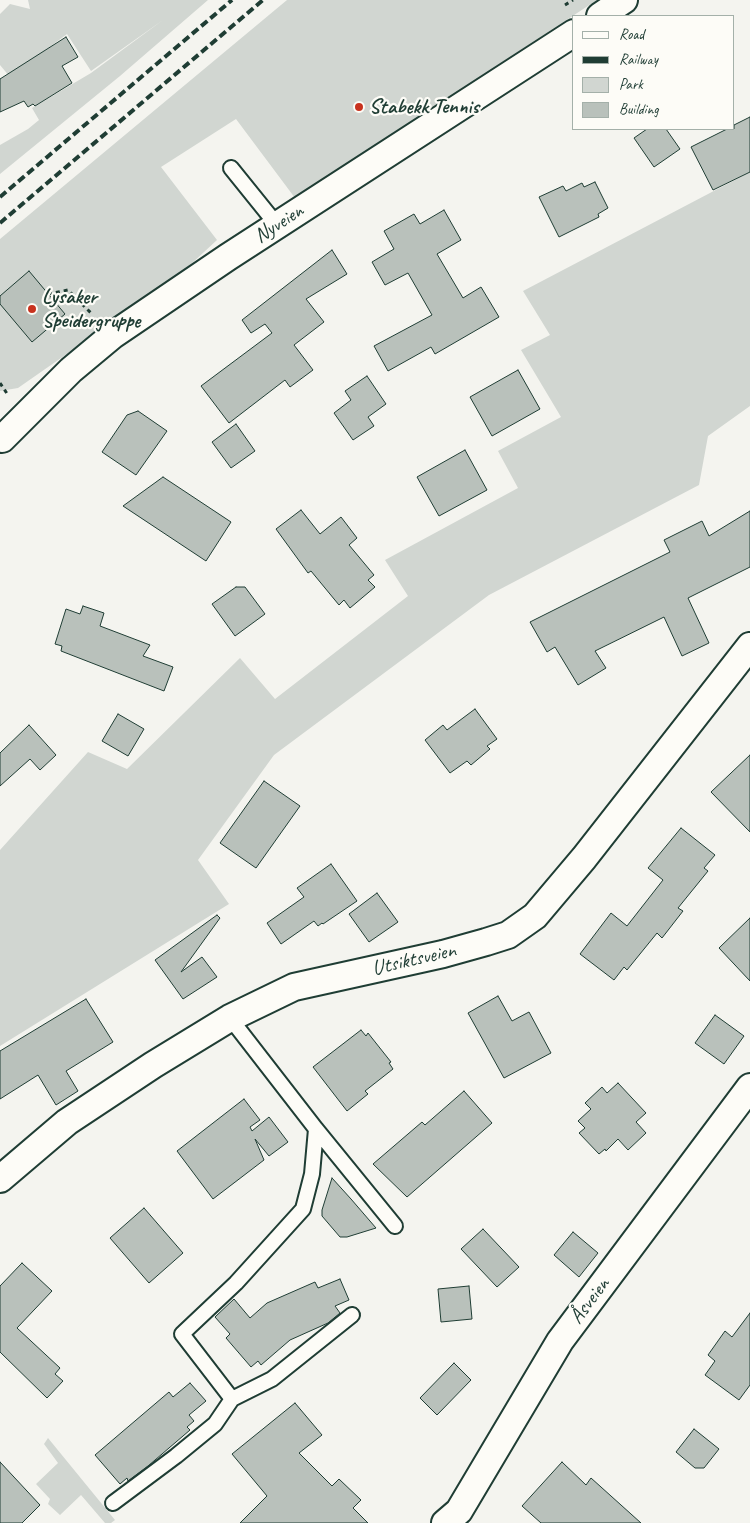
<!DOCTYPE html>
<html>
<head>
<meta charset="utf-8">
<style>
  body { margin:0 }
  #map { position:relative; width:750px; height:1523px; overflow:hidden; background:#f4f4ef; font-family:Caveat,sans-serif }
  canvas { display:block }
  .legend { position:absolute; left:572px; top:15px; width:162px; height:115px; box-sizing:border-box; background:#fdfcf7; border:1px solid #a4b0a9; margin:0; padding:6px 9px; list-style:none; font-size:15px; color:#1f3d34 }
  .legend li { display:flex; align-items:center; gap:10px; height:25px }
  .legend b { width:25px; border:1px solid #a4b0a9 }
</style>
</head>
<body>
<div id="map">
<canvas width="750" height="1523"></canvas>
<ul class="legend">
<li><b style="height:6px;background:#fdfcf7"></b>Road</li>
<li><b style="height:6px;background:#1f3d34"></b>Railway</li>
<li><b style="height:14px;background:#d1d6d1"></b>Park</li>
<li><b style="height:14px;background:#b9c1bb"></b>Building</li>
</ul>
</div>
<script>
const g = document.querySelector('canvas').getContext('2d');
g.lineJoin = 'round';
function fillPath(path, color) { g.fillStyle = color; g.fill(path, 'evenodd'); }
const toPath = rows => new Path2D(rows.map(r => 'M' + r).join(''));
function stroke(path, color, width, dash) { g.strokeStyle = color; g.lineWidth = width; g.lineCap = dash ? 'butt' : 'round'; g.setLineDash(dash || []); g.stroke(path); }
function label(font, color, halo, rows, align = 'center') {
  g.font = font + ' Caveat,sans-serif'; g.lineWidth = 4.5; g.setLineDash([]); g.textBaseline = 'middle'; g.strokeStyle = halo; g.fillStyle = color; for (const [text, x, y, turn = 0] of rows) {
    g.save(); g.translate(x, y); g.rotate((+turn || 0) * Math.PI / 180); g.textAlign = isNaN(turn) ? turn : align; if (halo) g.strokeText(text, 0, 0); g.fillText(text, 0, 0); g.restore();
  }
}
const green = toPath([
  [28,0,208,0,120,76,0,174,0,145,28,129,39,120,32,108,91,73,163,20,91,71,67,34,10,77,0,65,0,14,10,4,30,9],
  [287,0,597,0,295,198,236,119,161,167,217,240,177,277,18,388,0,391,0,239],
  [750,172,750,406,708,436,699,485,489,595,274,755,198,860,229,904,0,1046,0,850,88,752,127,769,240,658,275,699,408,596,385,560,518,488,498,451,561,417,521,350,550,335,523,291],
  [48,1438,115,1520,111,1523,105,1523,81,1495,60,1515,48,1504,50,1499,36,1484,58,1463,44,1444]
]);
const building = toPath([
  [66,37,78,57,62,66,72,83,35,106,33,104,28,107,24,101,0,112,0,79,66,37],
  [750,117,750,172,713,190,691,147,727,129,734,129,734,125,750,117],
  [647,129,666,129,680,149,654,167,634,138,647,129],
  [595,182,608,208,598,214,599,217,559,237,539,197,563,186,566,191,582,183,584,187,595,182],
  [444,210,461,240,437,254,463,298,481,287,499,317,435,354,431,347,388,371,374,346,432,315,408,273,385,285,372,262,394,249,384,231,414,214,420,224,444,210],
  [332,250,347,274,306,299,324,322,294,345,313,370,290,387,285,380,229,423,201,386,272,333,265,324,251,333,242,320,332,250],
  [29,271,65,314,32,342,0,304,0,296,29,271],
  [518,370,540,409,492,436,470,397,518,370],
  [367,376,386,404,368,417,374,426,353,440,334,413,351,400,345,391,367,376],
  [138,411,167,431,136,475,102,452,127,415,138,411],
  [236,424,255,451,231,468,212,442,236,424],
  [465,450,487,490,439,516,417,477,465,450],
  [163,477,231,522,206,561,123,506,163,477],
  [301,510,320,534,341,517,357,538,349,545,374,575,368,580,375,587,350,608,344,600,339,605,311,571,308,573,276,529,301,510],
  [750,511,750,567,688,598,709,643,682,656,664,617,595,651,606,668,578,685,555,647,547,652,530,622,670,552,664,540,702,521,709,536,750,511],
  [236,587,245,587,265,614,235,636,212,604,236,587],
  [83,606,104,613,100,626,150,645,143,656,173,667,164,691,61,651,62,646,55,644,66,609,80,614,83,606],
  [475,709,497,739,487,746,490,749,471,765,467,761,450,773,425,740,443,725,447,730,475,709],
  [118,714,144,729,128,756,102,741,118,714],
  [29,725,56,755,40,770,30,759,0,786,0,753,29,725],
  [750,755,750,832,711,792,750,755],
  [264,781,300,806,256,868,220,843,264,781],
  [681,828,715,855,704,868,708,871,678,908,683,911,662,938,657,933,627,970,624,967,614,980,580,954,611,913,627,926,663,880,648,868,681,828],
  [331,864,357,901,323,924,322,923,318,926,314,921,281,944,267,923,304,897,297,888,331,864],
  [377,893,398,922,369,942,349,914,377,893],
  [217,915,220,918,181,972,202,957,217,977,183,999,155,960,217,915],
  [750,918,750,981,719,948,750,918],
  [498,996,512,1021,529,1012,551,1053,504,1078,468,1013,498,996],
  [86,999,113,1042,66,1071,78,1091,56,1105,38,1075,0,1099,0,1051,86,999],
  [715,1015,744,1036,724,1064,695,1043,715,1015],
  [361,1030,366,1036,368,1033,391,1062,389,1063,393,1069,365,1091,368,1094,347,1111,313,1067,361,1030],
  [618,1083,646,1113,636,1122,646,1133,628,1150,618,1139,606,1151,605,1149,599,1154,579,1133,585,1128,578,1121,591,1109,585,1103,602,1087,607,1093,618,1083],
  [464,1091,492,1123,407,1197,373,1164,422,1122,425,1125,464,1091],
  [244,1099,260,1120,250,1127,252,1131,269,1117,288,1142,269,1156,255,1139,264,1160,213,1199,177,1151,244,1099],
  [332,1178,351,1199,376,1228,347,1237,340,1237,322,1216,322,1210,332,1178],
  [144,1208,183,1253,149,1283,110,1238,144,1208],
  [483,1229,519,1267,497,1287,461,1249,483,1229],
  [573,1232,598,1253,579,1277,554,1255,573,1232],
  [22,1263,52,1291,17,1328,60,1368,55,1374,63,1381,47,1398,0,1352,0,1286,22,1263],
  [340,1279,349,1300,335,1306,340,1313,328,1323,290,1340,261,1365,258,1361,251,1367,226,1338,230,1334,215,1317,234,1299,250,1318,267,1303,315,1282,318,1288,340,1279],
  [469,1286,472,1319,441,1322,438,1289,469,1286],
  [750,1313,750,1385,739,1400,705,1375,715,1361,708,1355,725,1331,732,1337,750,1313],
  [454,1363,471,1380,437,1415,420,1398,454,1363],
  [190,1383,206,1401,189,1415,194,1421,187,1427,190,1430,148,1466,128,1481,127,1478,120,1484,95,1455,169,1392,173,1397,190,1383],
  [295,1403,322,1435,299,1453,332,1486,339,1479,361,1500,353,1508,368,1523,240,1523,267,1496,232,1454,295,1403],
  [694,1429,719,1449,704,1468,695,1468,676,1452,694,1429],
  [0,1462,40,1505,22,1523,0,1523,0,1462],
  [562,1462,586,1485,591,1478,641,1523,541,1523,522,1506,562,1462]
]);
const path = toPath([
  [565,5,573,0],
  [48,294,68,290,93,315],
  [0,383,8,395]
]);
const service = toPath([
  [231,168,277,225],
  [230,1018,316,1129,395,1226],
  [316,1129,312,1174,303,1209,236,1283,182,1334,232,1399,272,1379,352,1315],
  [113,1503,176,1456,215,1424,232,1399]
]);
const minor = toPath([
  [600,16,624,0],
  [2,439,71,370,113,335,228,257,574,33],
  [0,1179,67,1122,153,1065,230,1018,294,987,443,954,486,942,508,935,535,916,584,858,750,646],
  [445,1523,459,1511,560,1341,750,1087]
]);
const rail = toPath([
  [0,197,232,0],
  [0,223,263,0]
]);
const markers = [
  [359,107,5,"#c8321e"],
  [32,309,5,"#c8321e"]
];
const poiNames = [
  ["Stabekk Tennis",369,107],
  ["Lysaker",42,297],
  ["Speidergruppe",42,321]
];
const streetNames = [
  ["Nyveien",279,224,-33],
  ["Utsiktsveien",414,960,-13],
  ["Åsveien",590,1301,-53]
];
fillPath(green, '#d1d6d1');
fillPath(building, '#b9c1bb');
stroke(building, '#1f3d34', 1);
stroke(service, '#1f3d34', 18);
stroke(minor, '#1f3d34', 30);
stroke(path, '#1f3d34', 3, [4, 4]);
stroke(service, '#fdfcf7', 14);
stroke(minor, '#fdfcf7', 26);
stroke(rail, '#1f3d34', 4, [8, 4]);
for (const [x, y, r, color] of markers) { const dot = new Path2D(); dot.arc(x, y, r, 0, 2 * Math.PI); g.fillStyle = color; g.fill(dot); stroke(dot, '#fdfcf7', 2); }
label('bold 21px', '#1f3d34', '#fdfcf7', poiNames, 'left');
label('21px', '#1f3d34', '#fdfcf7', streetNames);
</script>
</body>
</html>
